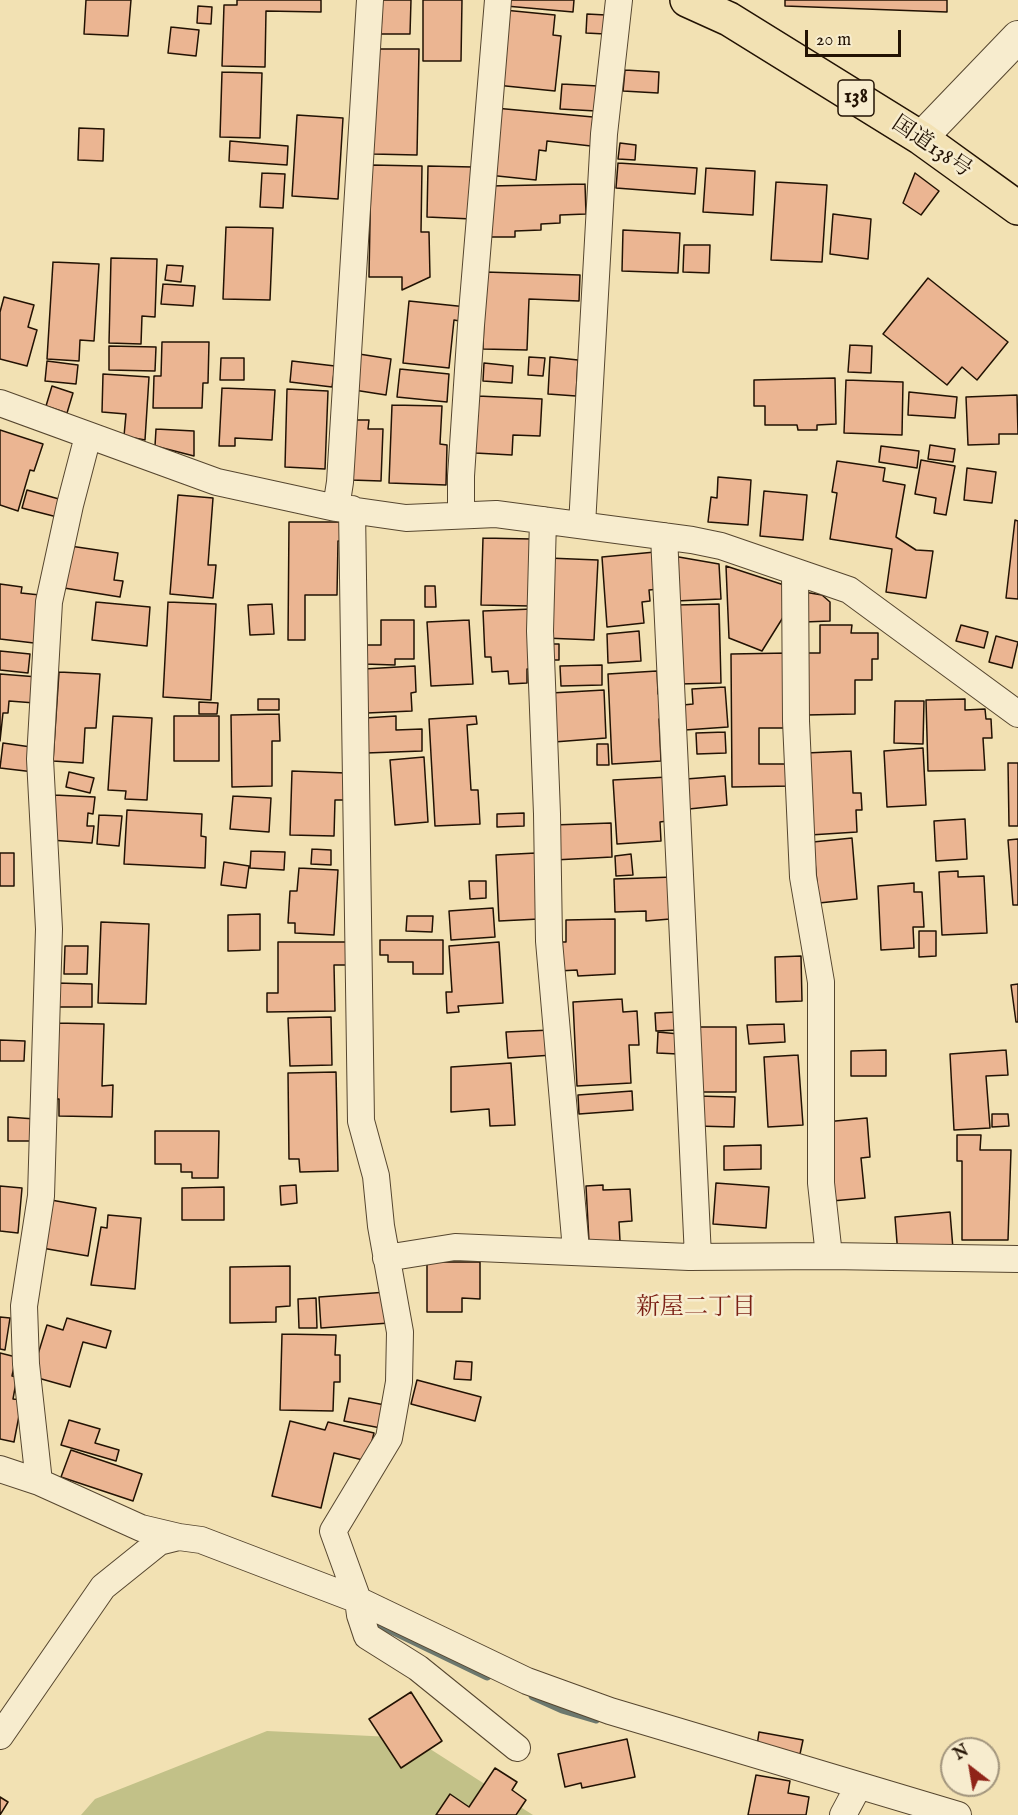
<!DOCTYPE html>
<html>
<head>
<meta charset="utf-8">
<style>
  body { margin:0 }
  #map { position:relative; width:1018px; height:1815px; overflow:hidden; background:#f2e1b3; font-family:"IM FELL English",serif }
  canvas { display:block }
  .north { position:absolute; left:940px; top:1737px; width:60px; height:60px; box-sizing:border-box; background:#f7ecce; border:2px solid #a2957d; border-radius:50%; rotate:329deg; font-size:16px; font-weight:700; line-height:24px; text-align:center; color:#221203 }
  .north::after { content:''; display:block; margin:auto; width:21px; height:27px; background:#8f2418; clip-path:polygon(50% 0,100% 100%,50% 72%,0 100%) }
  .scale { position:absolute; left:805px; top:30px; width:96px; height:27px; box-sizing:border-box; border:3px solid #221203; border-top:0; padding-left:8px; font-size:18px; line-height:21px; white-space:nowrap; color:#221203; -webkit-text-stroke:4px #f7ecce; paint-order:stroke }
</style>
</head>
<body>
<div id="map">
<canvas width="1018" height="1815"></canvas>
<div class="north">N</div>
<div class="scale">20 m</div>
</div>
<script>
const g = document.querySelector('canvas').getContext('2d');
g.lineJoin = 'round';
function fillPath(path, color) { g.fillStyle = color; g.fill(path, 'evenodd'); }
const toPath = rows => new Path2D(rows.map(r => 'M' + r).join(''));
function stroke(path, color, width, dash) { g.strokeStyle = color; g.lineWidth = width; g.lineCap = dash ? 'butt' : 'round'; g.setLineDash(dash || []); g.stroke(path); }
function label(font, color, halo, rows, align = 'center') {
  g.font = font + ' "IM FELL English","Noto Serif JP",serif'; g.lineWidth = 5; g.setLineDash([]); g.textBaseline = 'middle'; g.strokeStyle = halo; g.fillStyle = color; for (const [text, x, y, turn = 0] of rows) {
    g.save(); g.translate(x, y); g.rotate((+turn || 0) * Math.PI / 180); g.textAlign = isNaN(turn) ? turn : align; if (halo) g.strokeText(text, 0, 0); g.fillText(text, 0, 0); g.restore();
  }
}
const green = toPath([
  [267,1731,413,1738,533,1815,81,1815,95,1799]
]);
const stream = toPath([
  [375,1622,487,1676],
  [533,1696,562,1709,596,1719]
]);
const building = toPath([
  [86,0,131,0,128,36,84,34,86,0],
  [237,0,321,0,321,12,266,11,265,67,222,66,224,5,237,5,237,0],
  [382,0,411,0,410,34,381,34,382,0],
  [423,0,462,0,461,61,423,61,423,0],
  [507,0,574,0,573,12,506,6,507,0],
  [785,0,947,0,947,12,785,6,785,0],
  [198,6,212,7,211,24,197,23,198,6],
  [504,10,555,15,553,35,561,36,555,91,496,85,504,10],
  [587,14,606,15,605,34,586,33,587,14],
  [171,27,199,30,196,56,168,53,171,27],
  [374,49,419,49,417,155,372,154,374,49],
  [625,70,659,72,658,93,623,91,625,70],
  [222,72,262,73,260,138,220,137,222,72],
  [562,84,598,86,596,111,560,109,562,84],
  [495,108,593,117,591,146,547,141,546,151,539,150,536,180,488,175,495,108],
  [297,115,343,118,338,199,292,196,297,115],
  [79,128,104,129,103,161,78,160,79,128],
  [230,141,288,146,287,165,229,161,230,141],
  [620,143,636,145,635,160,618,159,620,143],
  [618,163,697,168,695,194,616,188,618,163],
  [371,165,422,166,421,232,429,232,430,277,402,290,402,277,369,277,371,165],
  [428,166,473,167,472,219,427,217,428,166],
  [706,168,755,171,753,215,703,212,706,168],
  [262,173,285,174,283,208,260,207,262,173],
  [915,173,939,191,921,215,903,203,915,173],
  [776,182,827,185,822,262,771,260,776,182],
  [585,184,586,214,560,215,560,223,541,224,541,230,515,231,515,237,491,237,490,186,585,184],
  [833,214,871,219,868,259,830,254,833,214],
  [226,227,273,228,270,300,223,299,226,227],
  [623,230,680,233,678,273,622,271,623,230],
  [684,245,710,245,709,273,683,272,684,245],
  [111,258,157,259,155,317,142,316,141,344,109,343,111,258],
  [53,262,99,264,94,341,80,340,79,361,47,359,53,262],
  [167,265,183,266,181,282,165,280,167,265],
  [485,272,580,275,579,301,529,299,527,350,483,349,485,272],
  [928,278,1008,342,977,380,962,367,947,385,883,334,928,278],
  [163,284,195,286,193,306,161,304,163,284],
  [4,297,34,305,28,327,37,330,27,366,0,359,0,312,4,297],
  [409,301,467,307,465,322,454,320,449,368,403,363,409,301],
  [162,342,209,342,208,383,203,383,202,408,153,408,154,376,161,376,162,342],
  [850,345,872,346,871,373,848,372,850,345],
  [109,346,156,347,155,371,109,370,109,346],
  [359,354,391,359,386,395,354,390,359,354],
  [529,357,545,358,543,376,528,375,529,357],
  [550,357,578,360,576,396,548,394,550,357],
  [221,358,244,358,244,380,220,380,221,358],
  [47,361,78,365,76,384,45,381,47,361],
  [292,361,335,366,332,387,290,382,292,361],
  [484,363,513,366,512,383,483,381,484,363],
  [400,369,449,374,447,402,397,397,400,369],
  [103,374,149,377,145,440,124,436,126,414,102,412,103,374],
  [835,378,836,424,817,425,817,430,798,430,797,425,765,425,765,406,754,406,754,380,835,378],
  [846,380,903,382,902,435,844,433,846,380],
  [52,386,73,393,67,413,46,406,52,386],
  [222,388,275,390,272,440,235,438,235,446,219,446,222,388],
  [287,389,328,391,325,469,285,467,287,389],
  [909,392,957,397,955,418,908,415,909,392],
  [1017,395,1018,434,999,434,999,444,968,445,966,397,1017,395],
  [478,396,542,399,540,436,513,435,512,455,475,453,478,396],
  [392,405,442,406,440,444,447,445,446,485,389,483,392,405],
  [354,420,369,420,368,429,383,429,381,481,351,480,354,420],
  [156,429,194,431,194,456,155,446,156,429],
  [0,430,43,444,34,471,30,470,18,511,0,505,0,430],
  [930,445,955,449,953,462,928,459,930,445],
  [881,446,919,451,917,468,879,462,881,446],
  [921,460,955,466,946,515,934,513,936,498,915,494,921,460],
  [837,461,885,468,883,481,905,485,896,537,916,550,933,551,926,598,886,592,892,549,830,539,837,493,832,492,837,461],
  [967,468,996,472,992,503,964,500,967,468],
  [718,477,751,480,748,525,708,522,711,497,717,498,718,477],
  [27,490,66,501,61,518,22,508,27,490],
  [764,491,807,495,803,540,760,536,764,491],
  [178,495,213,498,208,565,216,565,213,598,170,594,178,495],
  [1015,520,1018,521,1018,599,1006,598,1015,520],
  [289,522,343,522,343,541,338,541,337,595,305,595,305,640,288,640,289,522],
  [483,538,532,539,530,606,481,605,483,538],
  [70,546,118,553,114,580,123,581,120,597,64,588,70,546],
  [655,552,659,589,649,590,650,601,642,602,644,623,607,627,602,557,655,552],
  [673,556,719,564,721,599,676,601,673,556],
  [548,558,598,560,594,640,545,638,548,558],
  [726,566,784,585,787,611,762,651,729,638,726,566],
  [0,584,22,587,21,593,40,595,34,643,0,639,0,584],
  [425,586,435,586,436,607,425,607,425,586],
  [804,592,822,595,830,602,830,621,804,622,804,592],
  [96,602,150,607,147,646,92,640,96,602],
  [168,602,216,604,211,700,163,697,168,602],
  [272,604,274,634,250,635,248,605,272,604],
  [719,604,721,683,679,684,677,605,719,604],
  [532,609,530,669,527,669,527,683,509,684,508,671,492,672,491,657,485,657,483,611,532,609],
  [381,620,414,620,414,659,395,659,395,665,364,664,364,645,381,645,381,620],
  [469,620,473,684,431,686,427,622,469,620],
  [820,625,852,625,851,633,878,633,878,659,872,659,872,680,855,680,855,714,806,715,805,653,820,653,820,625],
  [961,625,988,632,984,648,956,641,961,625],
  [639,631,641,661,608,663,607,634,639,631],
  [996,636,1018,642,1012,668,989,662,996,636],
  [547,644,559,644,559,660,547,660,547,644],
  [0,651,30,654,28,673,0,670,0,651],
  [789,653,790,728,759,728,759,764,791,764,792,786,732,787,731,654,789,653],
  [602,665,602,685,561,686,560,666,602,665],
  [415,666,416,692,411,693,412,711,367,713,364,669,415,666],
  [657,671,658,694,665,693,666,718,659,719,661,761,612,764,608,674,657,671],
  [59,672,100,674,96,728,85,728,83,763,53,761,59,672],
  [0,674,38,677,35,703,9,701,8,713,3,713,0,741,0,674],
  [725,687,728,727,685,730,683,705,693,704,692,689,725,687],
  [604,690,606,738,554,742,551,693,604,690],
  [258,699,279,699,279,710,258,710,258,699],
  [965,699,965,710,985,709,986,719,991,719,992,738,983,738,985,770,928,771,926,700,965,699],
  [895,701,924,701,923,744,894,743,895,701],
  [199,702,218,703,217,714,199,714,199,702],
  [279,714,280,741,272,741,272,786,232,787,231,715,279,714],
  [113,716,152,718,147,800,125,799,126,791,108,790,113,716],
  [174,716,219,716,219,761,174,761,174,716],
  [396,716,396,730,422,729,422,751,366,753,365,718,396,716],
  [476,716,477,724,467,725,471,790,478,790,480,824,435,826,429,719,476,716],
  [725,732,726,753,697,754,696,733,725,732],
  [3,743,38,748,34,772,0,768,3,743],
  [597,744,608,744,609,765,597,765,597,744],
  [923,748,926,805,887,807,884,751,923,748],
  [851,751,853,793,861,793,862,810,856,810,857,832,810,835,806,753,851,751],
  [424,757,428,822,395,825,390,760,424,757],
  [1008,763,1018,763,1018,826,1009,826,1008,763],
  [292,771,346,773,346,800,335,800,334,836,290,835,292,771],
  [69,772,94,778,90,793,66,787,69,772],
  [725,776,727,805,689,809,686,779,725,776],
  [668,777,667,821,660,822,661,841,617,844,613,780,668,777],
  [54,795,95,797,93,814,88,813,87,826,94,826,92,843,50,840,54,795],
  [233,796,271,798,269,832,230,829,233,796],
  [127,810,202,814,201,836,206,837,205,868,124,864,127,810],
  [524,813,524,826,497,827,497,814,524,813],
  [99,815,122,816,119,846,97,844,99,815],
  [965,819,967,859,936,861,934,821,965,819],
  [611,823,612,857,554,860,553,825,611,823],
  [852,838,857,899,819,903,813,842,852,838],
  [1018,839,1018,905,1013,905,1008,840,1018,839],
  [312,849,331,850,331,865,311,864,312,849],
  [251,851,285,852,284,870,250,868,251,851],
  [0,853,14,853,14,886,0,886,0,853],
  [536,853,539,919,499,921,496,855,536,853],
  [631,854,633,875,616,876,615,856,631,854],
  [224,862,249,866,246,888,221,885,224,862],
  [299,868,338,870,334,935,295,933,295,923,288,923,290,891,297,891,299,868],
  [958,871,958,877,984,876,987,933,942,935,939,872,958,871],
  [674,877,670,919,646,921,646,911,615,912,614,879,674,877],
  [469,881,486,881,486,898,470,899,469,881],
  [914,883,914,892,922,892,924,927,913,927,914,948,881,950,878,886,914,883],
  [493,908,495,937,451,940,449,911,493,908],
  [260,914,260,950,228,951,228,915,260,914],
  [407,916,433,916,432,932,406,931,407,916],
  [615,919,615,974,578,976,577,970,558,971,557,942,566,942,566,920,615,919],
  [101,922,149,924,146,1004,98,1003,101,922],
  [919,931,936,931,936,956,919,957,919,931],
  [380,940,443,940,443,974,413,974,413,962,388,962,388,955,380,955,380,940],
  [278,942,351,942,351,965,334,965,335,1011,267,1012,267,993,278,993,278,942],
  [499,942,503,1003,458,1006,459,1012,447,1013,446,992,452,992,449,946,499,942],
  [65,946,88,946,87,974,64,974,65,946],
  [801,956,802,1001,776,1002,775,957,801,956],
  [57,983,92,984,92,1007,57,1007,57,983],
  [1018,984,1018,1022,1016,1022,1011,985,1018,984],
  [622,999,623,1012,637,1011,639,1045,629,1045,631,1083,577,1086,573,1002,622,999],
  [678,1012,678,1030,656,1031,655,1013,678,1012],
  [331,1017,332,1065,290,1066,288,1018,331,1017],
  [55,1023,104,1024,102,1086,113,1085,112,1117,59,1116,59,1099,53,1099,55,1023],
  [784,1024,785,1042,749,1044,747,1025,784,1024],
  [694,1027,736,1027,736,1092,693,1092,694,1027],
  [551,1030,553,1055,508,1058,506,1032,551,1030],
  [658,1032,679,1034,678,1054,657,1053,658,1032],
  [0,1040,25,1041,24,1061,0,1061,0,1040],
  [886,1050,886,1076,851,1076,851,1051,886,1050],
  [1006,1050,1008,1075,986,1076,990,1128,954,1130,950,1054,1006,1050],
  [798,1055,803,1125,768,1127,764,1057,798,1055],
  [511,1063,515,1125,490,1126,489,1109,451,1112,451,1067,511,1063],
  [336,1072,338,1171,300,1172,299,1159,289,1159,288,1073,336,1072],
  [632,1091,633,1110,579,1114,578,1095,632,1091],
  [697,1096,735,1097,734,1127,696,1126,697,1096],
  [992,1114,1008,1114,1009,1126,992,1127,992,1114],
  [8,1117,35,1119,34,1141,8,1141,8,1117],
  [867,1118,870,1157,861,1158,865,1198,832,1201,825,1122,867,1118],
  [155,1131,219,1131,218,1178,192,1178,192,1172,181,1172,181,1164,155,1164,155,1131],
  [957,1135,981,1135,980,1150,1011,1150,1008,1240,962,1240,962,1161,957,1161,957,1135],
  [761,1145,761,1169,724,1170,724,1146,761,1145],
  [716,1183,769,1187,766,1228,713,1224,716,1183],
  [296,1185,297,1203,281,1205,280,1186,296,1185],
  [603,1185,603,1190,630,1189,632,1221,619,1222,620,1241,589,1242,586,1186,603,1185],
  [0,1186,22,1188,18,1233,0,1231,0,1186],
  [224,1187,224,1220,182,1220,182,1188,224,1187],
  [51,1200,96,1208,88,1256,42,1248,51,1200],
  [950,1212,953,1249,898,1255,895,1217,950,1212],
  [108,1215,141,1218,135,1289,91,1285,101,1227,107,1228,108,1215],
  [427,1262,480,1262,480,1299,462,1298,462,1312,427,1312,427,1262],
  [290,1266,290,1306,276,1307,276,1322,230,1323,230,1267,290,1266],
  [387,1292,389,1323,321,1328,319,1297,387,1292],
  [316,1298,317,1328,299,1328,298,1299,316,1298],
  [0,1317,10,1318,5,1350,0,1349,0,1317],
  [67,1318,111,1331,106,1348,83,1342,70,1387,38,1378,35,1364,47,1325,63,1330,67,1318],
  [282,1334,336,1335,335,1355,340,1355,340,1382,334,1382,333,1411,280,1410,282,1334],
  [0,1353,16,1357,12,1376,17,1377,13,1399,22,1400,14,1442,0,1439,0,1353],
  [456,1361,472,1362,471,1380,454,1379,456,1361],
  [417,1380,481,1397,475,1421,411,1404,417,1380],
  [349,1398,390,1406,386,1429,344,1421,349,1398],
  [69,1420,100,1429,95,1443,119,1450,116,1461,61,1445,69,1420],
  [290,1421,325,1430,328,1422,374,1433,367,1461,334,1453,321,1508,272,1496,290,1421],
  [71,1450,142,1474,133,1501,61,1477,71,1450],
  [411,1692,442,1741,401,1768,369,1719,411,1692],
  [759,1732,803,1740,800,1754,757,1746,759,1732],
  [627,1739,635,1777,582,1788,581,1783,565,1787,558,1754,627,1739],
  [495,1768,517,1782,512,1790,526,1800,516,1815,436,1815,450,1794,469,1807,495,1768],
  [756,1775,790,1781,788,1793,809,1797,806,1815,748,1815,756,1775],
  [0,1797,8,1802,0,1815,0,1797]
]);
const minor = toPath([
  [0,403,217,482,336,508,406,518,496,514,692,540,721,546,849,590,1018,714],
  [336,508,340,482,370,0],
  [352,509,361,1121,376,1176,381,1226,400,1332,399,1382,389,1438,333,1531,358,1600,360,1615,367,1636,418,1668,517,1748],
  [461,515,461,476,471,325,498,0],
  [543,520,540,631,547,814,549,941,576,1250],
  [582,525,604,134,619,0],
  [664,536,698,1257],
  [795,572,796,721,803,877,821,982,821,1183,829,1256],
  [386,1258,455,1247,689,1257,829,1256,1018,1259],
  [0,1469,39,1482,141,1528,179,1537],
  [39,1482,26,1364,24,1306,41,1196,49,929,40,759,49,602,70,505,88,436],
  [0,1736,103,1587,159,1542,179,1537,201,1540,358,1600,527,1681,610,1711,958,1815],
  [843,1815,858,1787]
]);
const tertiary = toPath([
  [921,138,1018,37]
]);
const trunk = toPath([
  [687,0,729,19,921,138,1018,208]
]);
const shields = [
  [856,98,36]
];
const shieldNames = [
  ["138",856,98]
];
const streetNames = [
  ["国道138号",931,148,34]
];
const neighbourhoodNames = [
  ["新屋二丁目",696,1309]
];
fillPath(green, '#c2c188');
stroke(stream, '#6c786e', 9);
fillPath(building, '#ebb592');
stroke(building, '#221203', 1.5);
stroke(minor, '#56462f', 28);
stroke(tertiary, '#56462f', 34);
stroke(trunk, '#221203', 36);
stroke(minor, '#f7ecce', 26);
stroke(tertiary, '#f7ecce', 32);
stroke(trunk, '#f2e1b3', 33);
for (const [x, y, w] of shields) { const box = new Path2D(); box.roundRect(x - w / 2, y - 18, w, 36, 4.5); g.fillStyle = '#f7ecce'; g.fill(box); stroke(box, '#221203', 1.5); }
label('bold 21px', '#221203', null, shieldNames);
label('22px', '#221203', '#f7ecce', streetNames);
label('24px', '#7a1f14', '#f7ecce', neighbourhoodNames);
</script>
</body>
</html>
